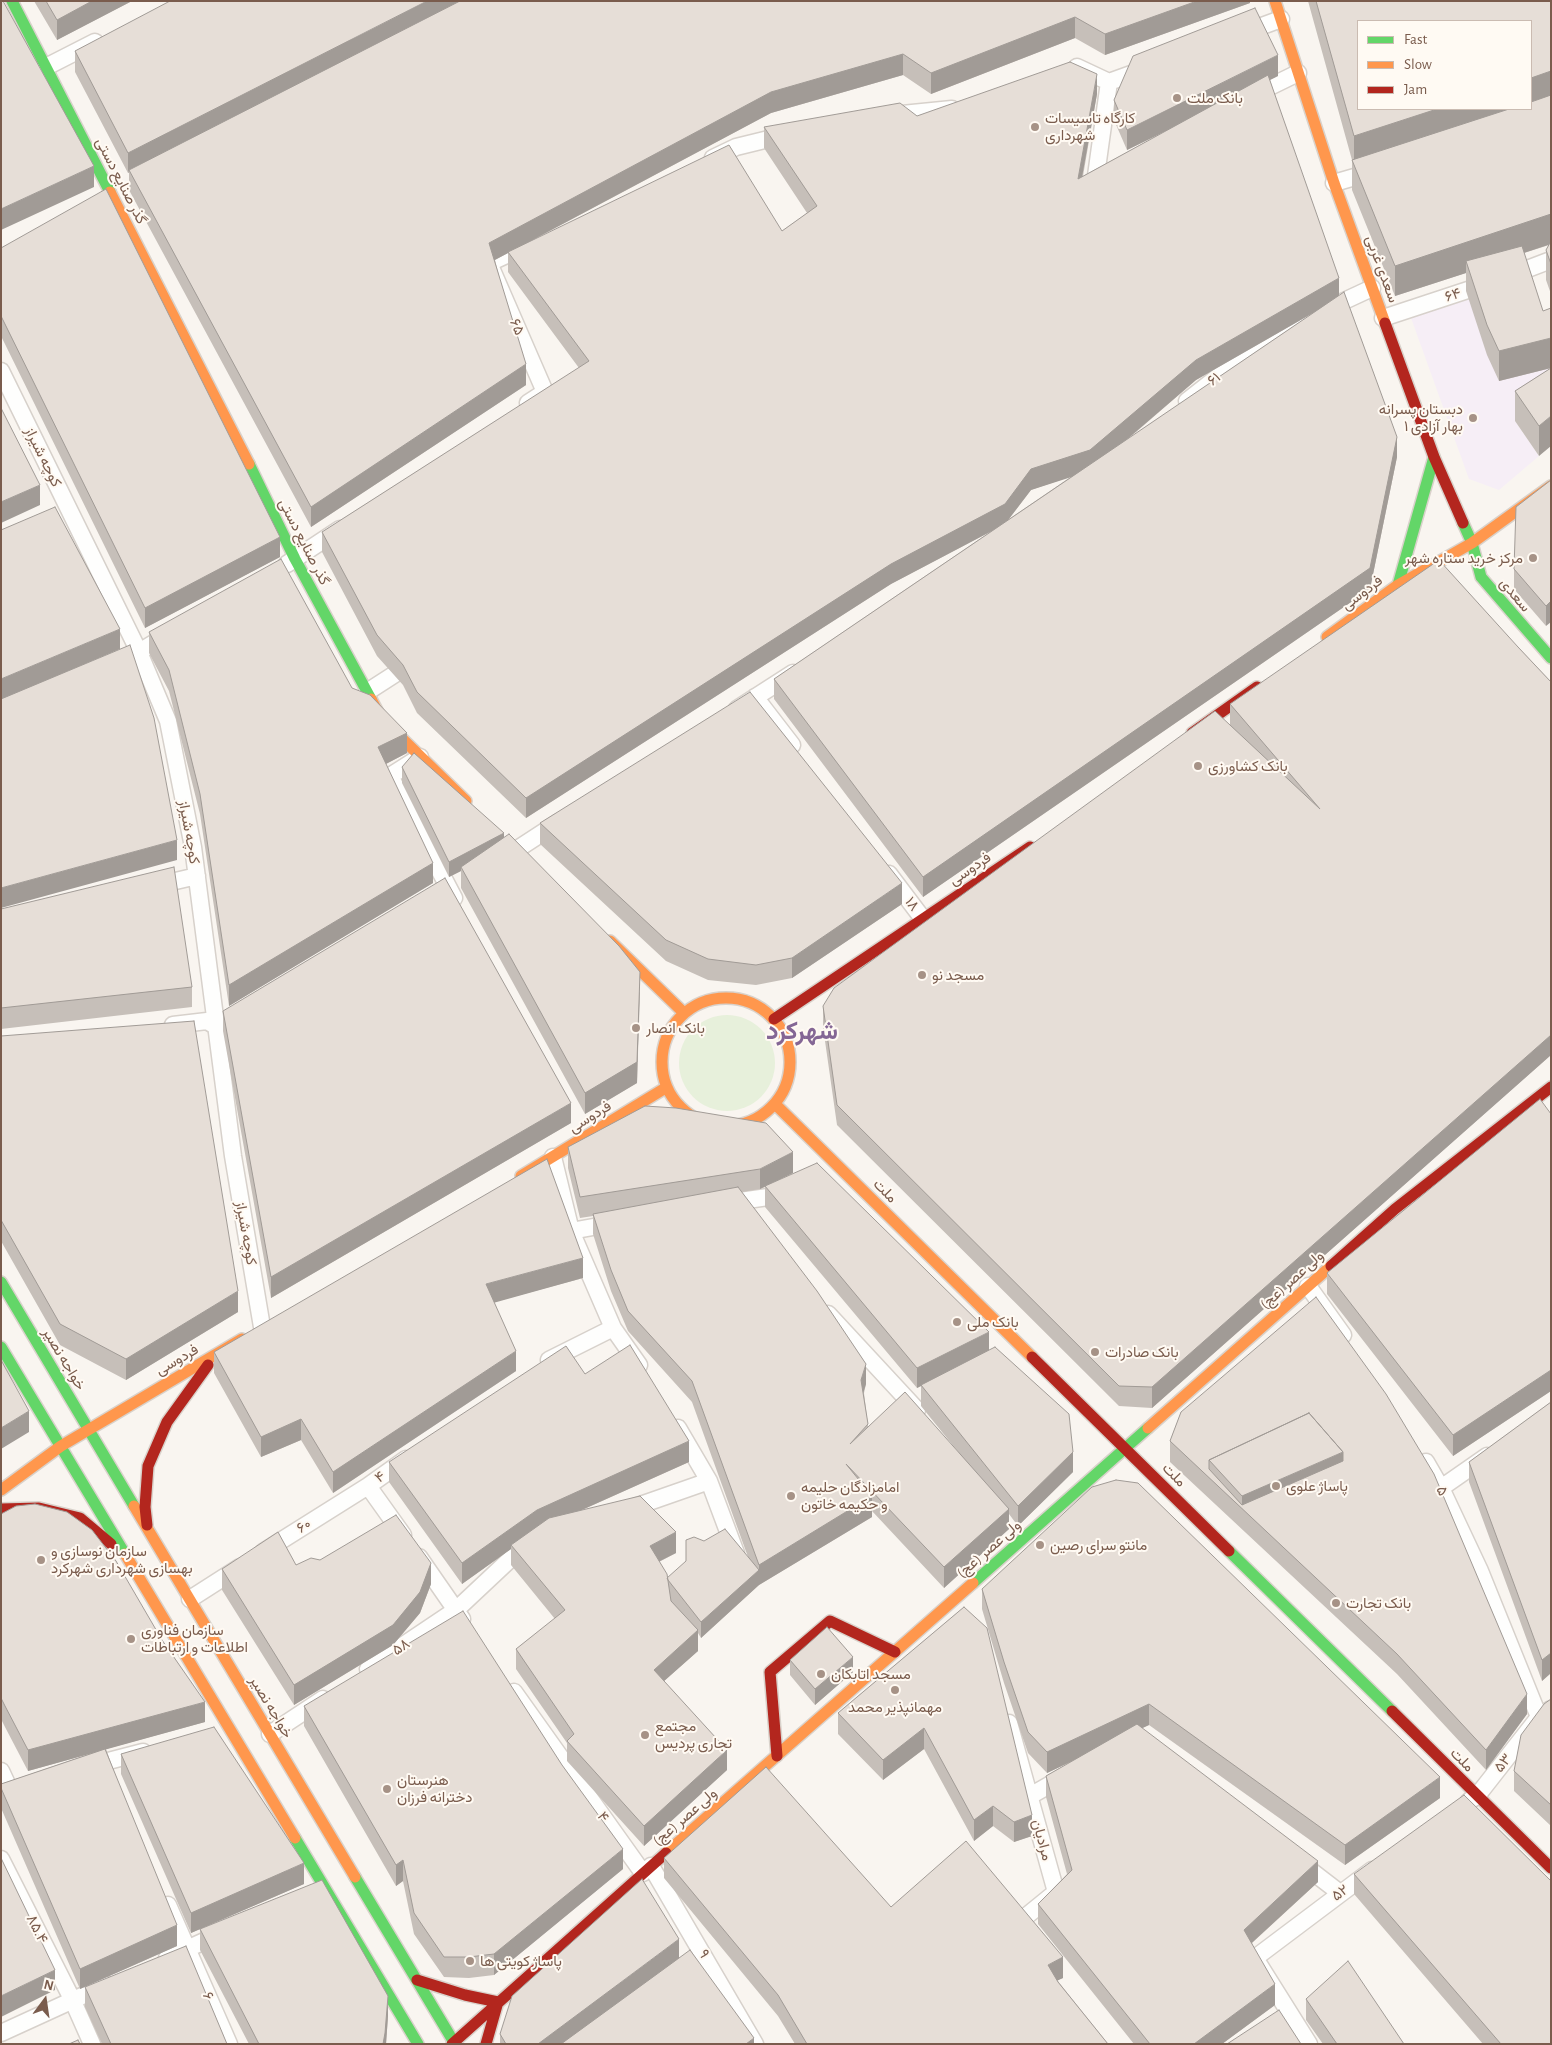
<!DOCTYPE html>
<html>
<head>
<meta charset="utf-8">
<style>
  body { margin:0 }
  #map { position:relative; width:1552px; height:2045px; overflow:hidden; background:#f9f5f0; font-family:"Alegreya Sans",sans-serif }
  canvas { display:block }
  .frame { position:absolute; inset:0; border:2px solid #7a5c4d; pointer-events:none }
  .legend { position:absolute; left:1357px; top:20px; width:175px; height:90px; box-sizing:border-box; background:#fffaf3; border:1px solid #cabbb1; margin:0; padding:6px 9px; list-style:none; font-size:15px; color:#7a5c4d }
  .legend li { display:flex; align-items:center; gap:10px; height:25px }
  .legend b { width:25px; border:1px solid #cabbb1 }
  .north { position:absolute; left:20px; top:1975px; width:50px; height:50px; -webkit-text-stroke:4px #fffaf3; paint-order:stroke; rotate:14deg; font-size:14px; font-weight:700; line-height:20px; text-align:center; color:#7a5c4d }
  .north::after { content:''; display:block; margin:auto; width:18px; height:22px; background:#7a5c4d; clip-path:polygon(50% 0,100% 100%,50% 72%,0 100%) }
</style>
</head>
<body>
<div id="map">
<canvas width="1552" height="2045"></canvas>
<div class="frame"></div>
<ul class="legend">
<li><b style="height:6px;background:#63d668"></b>Fast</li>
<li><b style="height:6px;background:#ff974d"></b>Slow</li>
<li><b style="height:6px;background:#b3261e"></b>Jam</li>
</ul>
<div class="north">N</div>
</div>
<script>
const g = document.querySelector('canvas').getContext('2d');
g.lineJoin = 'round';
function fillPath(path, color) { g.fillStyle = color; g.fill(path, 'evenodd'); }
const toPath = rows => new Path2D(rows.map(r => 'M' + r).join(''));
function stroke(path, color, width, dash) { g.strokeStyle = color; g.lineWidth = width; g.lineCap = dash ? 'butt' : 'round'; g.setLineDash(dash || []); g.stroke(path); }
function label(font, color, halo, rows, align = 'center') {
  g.font = font + ' "Alegreya Sans",Vazirmatn,sans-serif'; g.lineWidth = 4; g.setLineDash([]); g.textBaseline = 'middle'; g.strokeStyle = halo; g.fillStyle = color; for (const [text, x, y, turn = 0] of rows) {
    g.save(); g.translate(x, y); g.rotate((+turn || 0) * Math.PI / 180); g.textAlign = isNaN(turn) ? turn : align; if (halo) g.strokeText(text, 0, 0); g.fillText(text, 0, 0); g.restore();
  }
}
const education = toPath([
  [1531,275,1551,354,1551,398,1515,421,1539,456,1499,490,1469,479,1411,318]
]);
const green = toPath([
  '679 1063a48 48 0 1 1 96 0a48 48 0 1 1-96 0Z'
]);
const street = toPath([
  [1243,33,1281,19],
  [46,67,95,42],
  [1077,67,1109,82,1145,69],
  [1253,95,1298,73],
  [892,115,952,109],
  [713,158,736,147,785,135],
  [1334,183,1372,172],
  [1094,190,1109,82],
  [528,245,489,263,545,392,528,403],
  [1509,276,1551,260],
  [1383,318,1486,284],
  [1,371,139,652,168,721,193,847,233,1156,262,1327],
  [1187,401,1271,335,1372,288],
  [287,564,340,529],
  [114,662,139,652,167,635],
  [367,692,412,663],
  [755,697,792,745],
  [737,709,793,673],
  [420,757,390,776,454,898],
  [516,850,559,822],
  [889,874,923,919],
  [154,886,197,876],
  [173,1025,207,1021,217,1027,223,1024],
  [726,1203,782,1195,787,1191],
  [571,1231,615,1223],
  [1308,1286,1343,1335],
  [828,1314,917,1410],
  [613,1328,639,1365],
  [549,1360,613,1328,571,1231,553,1157],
  [678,1428,709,1481,736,1553],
  [1426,1462,1441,1488,1480,1571,1539,1717],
  [368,1486,403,1535],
  [1441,1488,1487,1456],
  [626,1510,709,1481],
  [263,1552,368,1486,406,1459],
  [419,1557,462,1619],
  [190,1599,240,1567],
  [368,1669,456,1610,521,1549,528,1546],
  [514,1692,643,1873],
  [1009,1723,1056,1892,1013,1927,1015,1930],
  [270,1734,323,1699],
  [89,1766,143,1752],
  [1,1771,8,1786],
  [1030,1796,1065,1776],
  [1469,1801,1477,1796,1539,1717,1551,1709],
  [1,1859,72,1999,92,2044],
  [1301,1863,1340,1893],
  [651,1866,755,2044],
  [168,1905,229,2044],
  [167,1958,220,1934],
  [1,2033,106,1985],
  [1309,2044,1255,1958,1372,1870]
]);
const fast = toPath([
  [12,1,110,192],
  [249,464,295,559,371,699],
  [1463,523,1472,543,1481,577,1551,658],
  [1398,585,1434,457],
  [1,1282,134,1506],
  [1,1347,125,1554],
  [1229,1551,1392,1711],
  [973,1583,1148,1428],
  [295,1838,418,2044],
  [355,1877,455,2044]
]);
const slow = toPath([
  [1275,1,1334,183,1385,323],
  [110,192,249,464],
  [1327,637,1398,585,1472,543,1551,486],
  [371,699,381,718,466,801],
  [610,941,684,1013],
  '662 1062a64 64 0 1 1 128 0a64 64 0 1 1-128 0Z',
  [775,1104,1032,1357],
  [521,1176,667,1087],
  [1148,1428,1331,1266],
  [1,1490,61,1446,242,1339],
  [134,1506,355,1877],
  [125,1554,295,1838],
  [666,1853,973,1583]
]);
const jam = toPath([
  [1385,323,1434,457,1463,523],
  [1192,733,1257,687],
  [774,1019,1030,847],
  [1331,1266,1395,1209,1551,1087],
  [1032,1357,1229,1551],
  [1,1509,39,1508,80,1518,111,1544],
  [147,1525,145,1507,148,1466,167,1422,208,1365],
  [1392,1711,1551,1868],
  [777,1756,770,1672,830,1621,895,1652],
  [417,1980,465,1995,498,2002,486,2044],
  [452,2044,666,1853]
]);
const wall = toPath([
  [34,1,132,1,57,40],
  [1250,1,1250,3,1105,55,1075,38,931,94,903,75,771,113,533,240,782,231,807,213,764,148,764,127,917,116,1097,94,1083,176,1166,131,1127,150,1114,120,1114,100,1278,76,1270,80,1339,295,1397,457,1370,589,923,897,774,699,774,679,990,532,891,584,526,818,417,713,403,685,377,656,322,552,322,532,579,368,508,272,508,253,495,260,526,385,311,527,129,190,129,173,128,173,75,72,75,51],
  [1313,313,1128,439,1196,380],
  [1072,476,1009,519,1031,490],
  [1308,1,1551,1,1551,294,1546,280,1546,250,1549,245,1524,253,1551,368,1499,381,1487,355,1466,291,1466,273,1395,296,1352,190,1352,160],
  [1,248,280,557,145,628,1,336],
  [1551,368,1539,456,1515,421,1515,391],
  [1551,480,1546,626,1514,589,1514,569],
  [149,632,352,688,407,753,386,764,433,883,229,1006,200,814,169,691,149,653],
  [1518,647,1551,682,1551,1055,1152,1408,1119,1406,837,1125,823,1027,823,1006,1230,724,1230,704],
  [402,767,504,837,640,993,637,1083,585,1114,461,888,461,871,449,877,402,783],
  [540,823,902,904,792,978,756,985,708,980,666,961,540,844],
  [1,909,192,987,192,1007,1,1029],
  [223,1011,571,1123,271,1298,223,1031],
  [1,1036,238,1312,126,1380,60,1345,1,1241],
  [1551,1114,1551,1391,1453,1456,1327,1294,1327,1273],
  [568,1147,793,1173,772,1183,989,1350,1073,1472,1018,1526,1009,1514,1009,1529,944,1588,872,1511,872,1517,759,1585,701,1638,698,1633,698,1651,664,1681,727,1770,644,1846,567,1761,567,1743,516,1669,516,1649,555,1619,511,1565,511,1549,462,1584,389,1482,389,1462,585,1374,689,1462,582,1510,676,1553,659,1562,667,1578,748,1557,692,1402,628,1331,611,1291,593,1234,593,1216,580,1218,568,1168],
  [765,1187,765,1207,917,1388,921,1386,921,1406,959,1453,868,1426,864,1393,866,1384,742,1192,760,1189],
  [583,1278,494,1302,516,1371,333,1493,301,1440,261,1457,214,1373,214,1352],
  [1551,1402,1551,1673,1542,1681,1469,1482,1469,1462],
  [1181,1412,1527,1714,1486,1770,1397,1674,1170,1462,1170,1441],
  [1,1514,205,1722,106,1749,177,1946,80,1989,1,1808,1,1784,92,1753,28,1771,5,1727,1,1719],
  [296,1565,431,1584,420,1613,393,1645,294,1705,222,1590,222,1569],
  [982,1589,1440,1798,1345,1865,1149,1725,1142,1728,1318,1882,1252,1943,1275,2005,1222,2044,1134,2044,1038,1924,1038,1904,1067,1874,1046,1797,1046,1776,1074,1760,1047,1773,1028,1753,1004,1683,982,1609],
  [964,1607,1032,1836,1014,1842,993,1826,974,1841,924,1749,883,1780,838,1734,838,1713],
  [790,1660,853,1672,815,1705,790,1675],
  [1551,1699,1551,1826,1514,1791,1514,1771],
  [304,1706,623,1869,494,1975,469,1978,444,1977,414,1934,403,1881,396,1886,304,1726],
  [121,1754,304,1884,191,1933,121,1774],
  [664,1858,891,1907,1063,1978,1057,1980,1108,2044,795,2044,778,2016,664,1878],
  [1354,1874,1551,2044,1483,2044,1354,1894],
  [200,1929,388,2016,386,2044,249,2044,200,1950],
  [679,1958,754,2044,500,2044,500,2034],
  [85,1987,227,2044,102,2044,85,2007],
  [1306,1999,1404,2044,1323,2044,1306,2020]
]);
const shadedWall = toPath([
  [92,1,132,1,57,40,57,20],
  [427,1,467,1,129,170,128,173,128,153],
  [1197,1,1250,1,1250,3,1105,55,1105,34],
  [1075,17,1075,38,931,94,931,73],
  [903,54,903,75,771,113,508,253,508,252,508,253,489,263,489,243,771,92],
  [1278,55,1278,76,1127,150,1127,130],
  [1551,71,1551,101,1531,108,1531,78],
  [1097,74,1097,94,1078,199,1078,179],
  [1437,109,1528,109,1354,166,1354,136],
  [94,166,94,187,1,230,1,209],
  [1551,214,1551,244,1469,271,1466,261,1466,273,1395,296,1395,266],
  [1339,278,1339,298,1196,380,1090,471,1031,490,1005,524,891,584,526,818,526,798,1031,469,1196,360],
  [1551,338,1551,368,1499,381,1499,351],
  [526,364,526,385,311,527,311,507],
  [1551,416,1551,446,1539,456,1539,426],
  [1397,437,1397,457,1370,589,923,897,923,877],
  [40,485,40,505,1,523,1,502],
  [280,537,280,557,145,628,145,608],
  [1551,601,1551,622,1546,626,1546,606],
  [120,629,120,649,1,700,1,679],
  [407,733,407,753,378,768,378,747],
  [504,833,504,848,461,867,461,871,449,877,449,862],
  [177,840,177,860,1,908,1,888],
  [433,863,433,883,229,1006,229,985],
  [902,883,902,904,792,978,792,958],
  [640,972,637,1083,585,1114,585,1093],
  [1551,1035,1551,1055,1152,1408,1152,1387],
  [571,1103,571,1123,271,1298,271,1277],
  [793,1152,793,1173,760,1189,760,1169],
  [583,1258,583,1278,486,1305,486,1284],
  [238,1291,238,1312,126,1380,126,1359],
  [989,1332,989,1352,917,1388,917,1368],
  [516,1351,516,1371,333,1493,333,1472],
  [866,1364,866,1384,861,1400,861,1380],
  [1551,1370,1551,1391,1453,1456,1453,1435],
  [29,1411,29,1432,1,1449,1,1428],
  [301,1419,301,1440,261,1457,261,1437],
  [689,1441,689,1462,537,1530,511,1545,511,1549,462,1584,462,1563,537,1510],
  [1073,1452,1073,1472,1018,1526,1018,1506],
  [1343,1452,1343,1482,1242,1509,1242,1496],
  [872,1496,872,1517,759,1585,701,1638,701,1622,759,1570,759,1565],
  [1009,1509,1009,1529,944,1588,944,1567],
  [676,1532,676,1553,650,1566,650,1546],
  [431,1563,431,1584,420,1613,393,1645,294,1705,294,1685],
  [698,1630,698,1651,654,1690,654,1670],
  [1551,1653,1551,1673,1542,1681,1542,1660],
  [853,1657,853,1672,815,1705,815,1689],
  [1527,1694,1527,1714,1486,1770,1486,1750],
  [205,1702,205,1722,28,1771,28,1750],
  [1149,1704,1149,1725,1047,1773,1047,1752],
  [924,1728,924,1749,883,1780,883,1760],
  [727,1750,727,1770,644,1846,644,1826],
  [1440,1777,1440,1798,1345,1865,1345,1845],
  [993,1806,993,1826,974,1841,974,1820],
  [1032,1815,1032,1836,1014,1842,1014,1822],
  [623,1849,623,1869,494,1975,494,1954],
  [403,1860,403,1881,396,1886,396,1865],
  [1318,1861,1318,1882,1244,1950,1244,1930],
  [304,1863,304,1884,191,1933,191,1913],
  [177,1925,177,1946,80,1989,80,1969],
  [679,1939,679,1959,566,2044,538,2044],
  [1063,1957,1063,1978,1048,1985,1048,1965],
  [55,1970,55,1990,1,2017,1,1996],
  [1275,1984,1275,2005,1222,2044,1194,2044],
  [388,1996,388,2016,386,2044,383,2044],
  [754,2038,754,2044,746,2044]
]);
const building = toPath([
  [1,1,3,1,94,166,1,209,1,1],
  [46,1,92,1,57,20,46,1],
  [170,1,427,1,128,153,75,51,170,1],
  [460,1,1197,1,1105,34,1075,17,931,73,903,54,771,92,489,243,526,364,311,507,129,170,460,1],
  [1316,1,1551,1,1551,71,1531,78,1531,21,1358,21,1358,109,1437,109,1354,136,1316,1],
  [1255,8,1278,55,1127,130,1114,100,1133,56,1255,8],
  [1070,62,1097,74,1078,179,1268,75,1339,278,1196,360,1090,450,1031,469,1005,504,891,564,526,798,417,692,403,665,377,635,322,532,589,361,508,252,729,145,782,231,817,206,764,127,900,103,917,116,1070,62],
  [1551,95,1551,214,1395,266,1352,160,1509,109,1531,109,1531,102,1551,95],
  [106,189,280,537,145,608,1,316,1,248,106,189],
  [1551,241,1551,264,1546,250,1551,241],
  [1522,246,1543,311,1551,308,1551,338,1499,351,1487,325,1466,261,1522,246],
  [1344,292,1397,437,1370,568,923,877,774,679,1344,292],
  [1551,368,1551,416,1539,426,1515,391,1551,368],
  [1,408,40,485,1,502,1,408],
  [1551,480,1551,601,1546,606,1514,569,1516,507,1551,480],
  [55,507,120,629,1,679,1,530,55,507],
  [281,559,352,688,370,695,407,733,378,747,433,863,229,985,200,794,169,670,149,632,281,559],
  [1439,560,1518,647,1551,682,1551,1035,1152,1387,1119,1386,837,1105,823,1006,834,988,1215,711,1320,809,1230,704,1439,560],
  [130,645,154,718,177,840,1,888,1,699,130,645],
  [750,692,902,883,792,958,756,965,708,959,666,940,540,823,750,692],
  [414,753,504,833,449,862,402,767,414,753],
  [509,834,619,946,640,972,637,1062,585,1093,461,867,509,834],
  [174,867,192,987,1,1008,1,909,174,867],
  [445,878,571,1103,271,1277,223,1011,445,878],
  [194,1021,238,1291,126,1359,60,1324,1,1220,1,1036,194,1021],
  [1540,1099,1551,1114,1551,1370,1453,1435,1327,1273,1540,1099],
  [645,1106,676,1108,766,1123,793,1152,760,1169,580,1197,568,1147,645,1106],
  [547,1159,583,1258,486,1284,516,1351,333,1472,301,1419,261,1437,214,1352,547,1159],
  [817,1163,989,1332,917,1368,765,1186,817,1163],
  [738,1187,817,1291,866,1364,861,1380,868,1424,850,1444,905,1392,1009,1509,944,1567,846,1464,872,1496,759,1565,692,1381,628,1311,611,1270,593,1214,738,1187],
  [1316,1297,1386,1394,1434,1474,1527,1694,1486,1750,1397,1654,1170,1441,1181,1412,1316,1297],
  [1309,1413,1343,1452,1343,1461,1242,1505,1209,1469,1209,1460,1309,1413],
  [630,1345,689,1441,537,1510,462,1563,389,1462,566,1346,585,1374,630,1345],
  [995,1347,1069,1414,1073,1452,1018,1506,921,1385,995,1347],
  [1,1360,29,1411,1,1428,1,1360],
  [1551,1402,1551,1653,1542,1660,1469,1462,1551,1402],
  [1309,1413,1343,1452,1242,1496,1209,1460,1309,1413],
  [1116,1480,1138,1483,1440,1777,1345,1845,1149,1704,1047,1752,1028,1732,1004,1662,982,1589,1092,1487,1116,1480],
  [640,1496,676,1532,650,1546,667,1574,671,1601,698,1630,654,1670,727,1750,644,1826,567,1741,574,1734,516,1649,565,1610,511,1545,549,1518,640,1496],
  [35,1504,67,1512,92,1530,116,1561,162,1640,205,1702,28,1750,5,1706,1,1698,1,1514,16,1506,35,1504],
  [396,1515,431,1563,420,1592,393,1625,294,1685,222,1569,278,1532,296,1565,311,1558,320,1560,396,1515],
  [725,1529,759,1570,701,1622,668,1580,667,1578,686,1561,686,1540,694,1537,704,1541,725,1529],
  [964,1607,987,1628,1032,1815,1014,1822,993,1806,974,1820,924,1728,883,1760,838,1713,964,1607],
  [463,1611,562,1765,623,1849,494,1954,469,1957,444,1957,414,1913,403,1860,396,1865,304,1706,463,1611],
  [827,1627,853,1657,815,1689,790,1660,827,1627],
  [1551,1699,1551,1805,1514,1771,1521,1735,1544,1704,1551,1699],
  [1137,1724,1318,1861,1244,1930,1275,1984,1194,2044,1150,2044,1038,1904,1072,1870,1046,1776,1137,1724],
  [214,1727,304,1863,191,1913,121,1754,214,1727],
  [105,1749,177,1925,80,1969,1,1788,1,1784,105,1749],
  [766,1767,891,1907,966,1841,1063,1957,1048,1965,1058,1982,1108,2044,807,2044,778,1995,664,1858,766,1767],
  [1464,1795,1551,1881,1551,2044,1501,2044,1354,1874,1464,1795],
  [1,1858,55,1970,1,1996,1,1858],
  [642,1879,679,1939,538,2044,506,2044,500,2034,512,1996,642,1879],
  [322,1880,388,1996,385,2033,383,2044,259,2044,200,1929,322,1880],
  [186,1946,227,2044,111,2044,85,1987,186,1946],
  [690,1950,754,2038,746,2044,561,2044,690,1950],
  [1348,1961,1404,2044,1337,2044,1306,1999,1348,1961],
  [1279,2010,1301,2044,1227,2044,1279,2010],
  [78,2040,80,2044,69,2044,78,2040]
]);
const markers = [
  [1177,98,5,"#a69286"],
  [1035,127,5,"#a69286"],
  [1473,418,5,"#a69286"],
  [1533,558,5,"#a69286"],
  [1198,766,5,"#a69286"],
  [922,975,5,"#a69286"],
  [636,1028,5,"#a69286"],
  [957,1322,5,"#a69286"],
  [1095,1352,5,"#a69286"],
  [1276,1486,5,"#a69286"],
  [791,1496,5,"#a69286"],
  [1040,1545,5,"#a69286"],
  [41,1560,5,"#a69286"],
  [1336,1603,5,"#a69286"],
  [131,1639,5,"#a69286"],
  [821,1674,5,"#a69286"],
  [895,1690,5,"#a69286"],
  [645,1735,5,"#a69286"],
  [387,1789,5,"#a69286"],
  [470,1961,5,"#a69286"]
];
const poiNames = [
  ["بانک ملت",1187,98],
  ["کارگاه تاسیسات",1045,118],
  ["شهرداری",1045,135],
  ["دبستان پسرانه",1463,409,"right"],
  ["بهار آزادی ۱",1463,426,"right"],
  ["مرکز خرید ستاره شهر",1523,558,"right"],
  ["بانک کشاورزی",1208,766],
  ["مسجد نو",932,975],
  ["بانک انصار",646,1028],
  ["بانک ملی",967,1322],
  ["بانک صادرات",1105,1352],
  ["پاساژ علوی",1286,1486],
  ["امامزادگان حلیمه",801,1487],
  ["و حکیمه خاتون",801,1504],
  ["مانتو سرای رصین",1050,1545],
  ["سازمان نوسازی و",51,1551],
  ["بهسازی شهرداری شهرکرد",51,1568],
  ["بانک تجارت",1346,1603],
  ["سازمان فناوری",141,1630],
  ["اطلاعات و ارتباطات",141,1647],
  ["مسجد اتابکان",831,1674],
  ["مهمانپذیر محمد",895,1707,"center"],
  ["مجتمع",655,1726],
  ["تجاری پردیس",655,1743],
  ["هنرستان",397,1780],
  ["دخترانه فرزان",397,1797],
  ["پاساژ کویتی ها",480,1961]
];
const streetNames = [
  ["گذر صنایع دستی",121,181,63],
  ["سعدی غربی",1382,269,70],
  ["۶۴",1453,295,-18],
  ["۶۵",517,327,67],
  ["۶۱",1214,379,-38],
  ["کوچه شیراز",43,457,64],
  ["گذر صنایع دستی",304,542,63],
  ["فردوسی",1362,593,-37],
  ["سعدی",1515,595,50],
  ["کوچه شیراز",189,832,80],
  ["فردوسی",970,869,-34],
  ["۱۸",912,904,53],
  ["فردوسی",590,1117,-32],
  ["ملت",885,1191,45],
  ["کوچه شیراز",246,1233,80],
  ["ولی عصر (عج)",1292,1280,-42],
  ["خواجه نصیر",64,1359,59],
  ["فردوسی",177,1360,-30],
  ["ملت",1174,1475,45],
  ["۴",380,1477,-36],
  ["۵",1442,1491,63],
  ["۶۰",304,1526,-32],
  ["ولی عصر (عج)",989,1549,-41],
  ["۵۸",401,1647,-34],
  ["خواجه نصیر",271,1707,59],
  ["ملت",1462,1760,45],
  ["۵۳",1503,1763,-52],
  ["۴",603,1817,55],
  ["ولی عصر (عج)",685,1817,-41],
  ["مرادیان",1042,1840,75],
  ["۵۲",1340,1893,-36],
  ["۸۵.۴",37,1929,63],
  ["۹",704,1954,60],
  ["۶",208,1996,67]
];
const townNames = [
  ["شهرکرد",802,1031]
];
fillPath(education, '#f6eef6');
fillPath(green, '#e7f0db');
stroke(street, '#d7d1cb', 19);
stroke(fast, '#d9d2cb', 14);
stroke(slow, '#d9d2cb', 14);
stroke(jam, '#d9d2cb', 14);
stroke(street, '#fefefd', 16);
stroke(fast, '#63d668', 11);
stroke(slow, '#ff974d', 11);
stroke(jam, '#b3261e', 11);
fillPath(wall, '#c6bfb9');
fillPath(shadedWall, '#a19b96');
fillPath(building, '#e6ded7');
stroke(building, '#a19b96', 1);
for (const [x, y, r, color] of markers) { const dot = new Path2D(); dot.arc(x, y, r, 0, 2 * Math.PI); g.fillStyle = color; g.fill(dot); stroke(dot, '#fffaf3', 2); }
label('15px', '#7a5c4d', '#fffaf3', poiNames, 'left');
label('15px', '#7a5c4d', '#fffaf3', streetNames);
label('bold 25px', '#846695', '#fffaf3', townNames);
</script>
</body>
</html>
